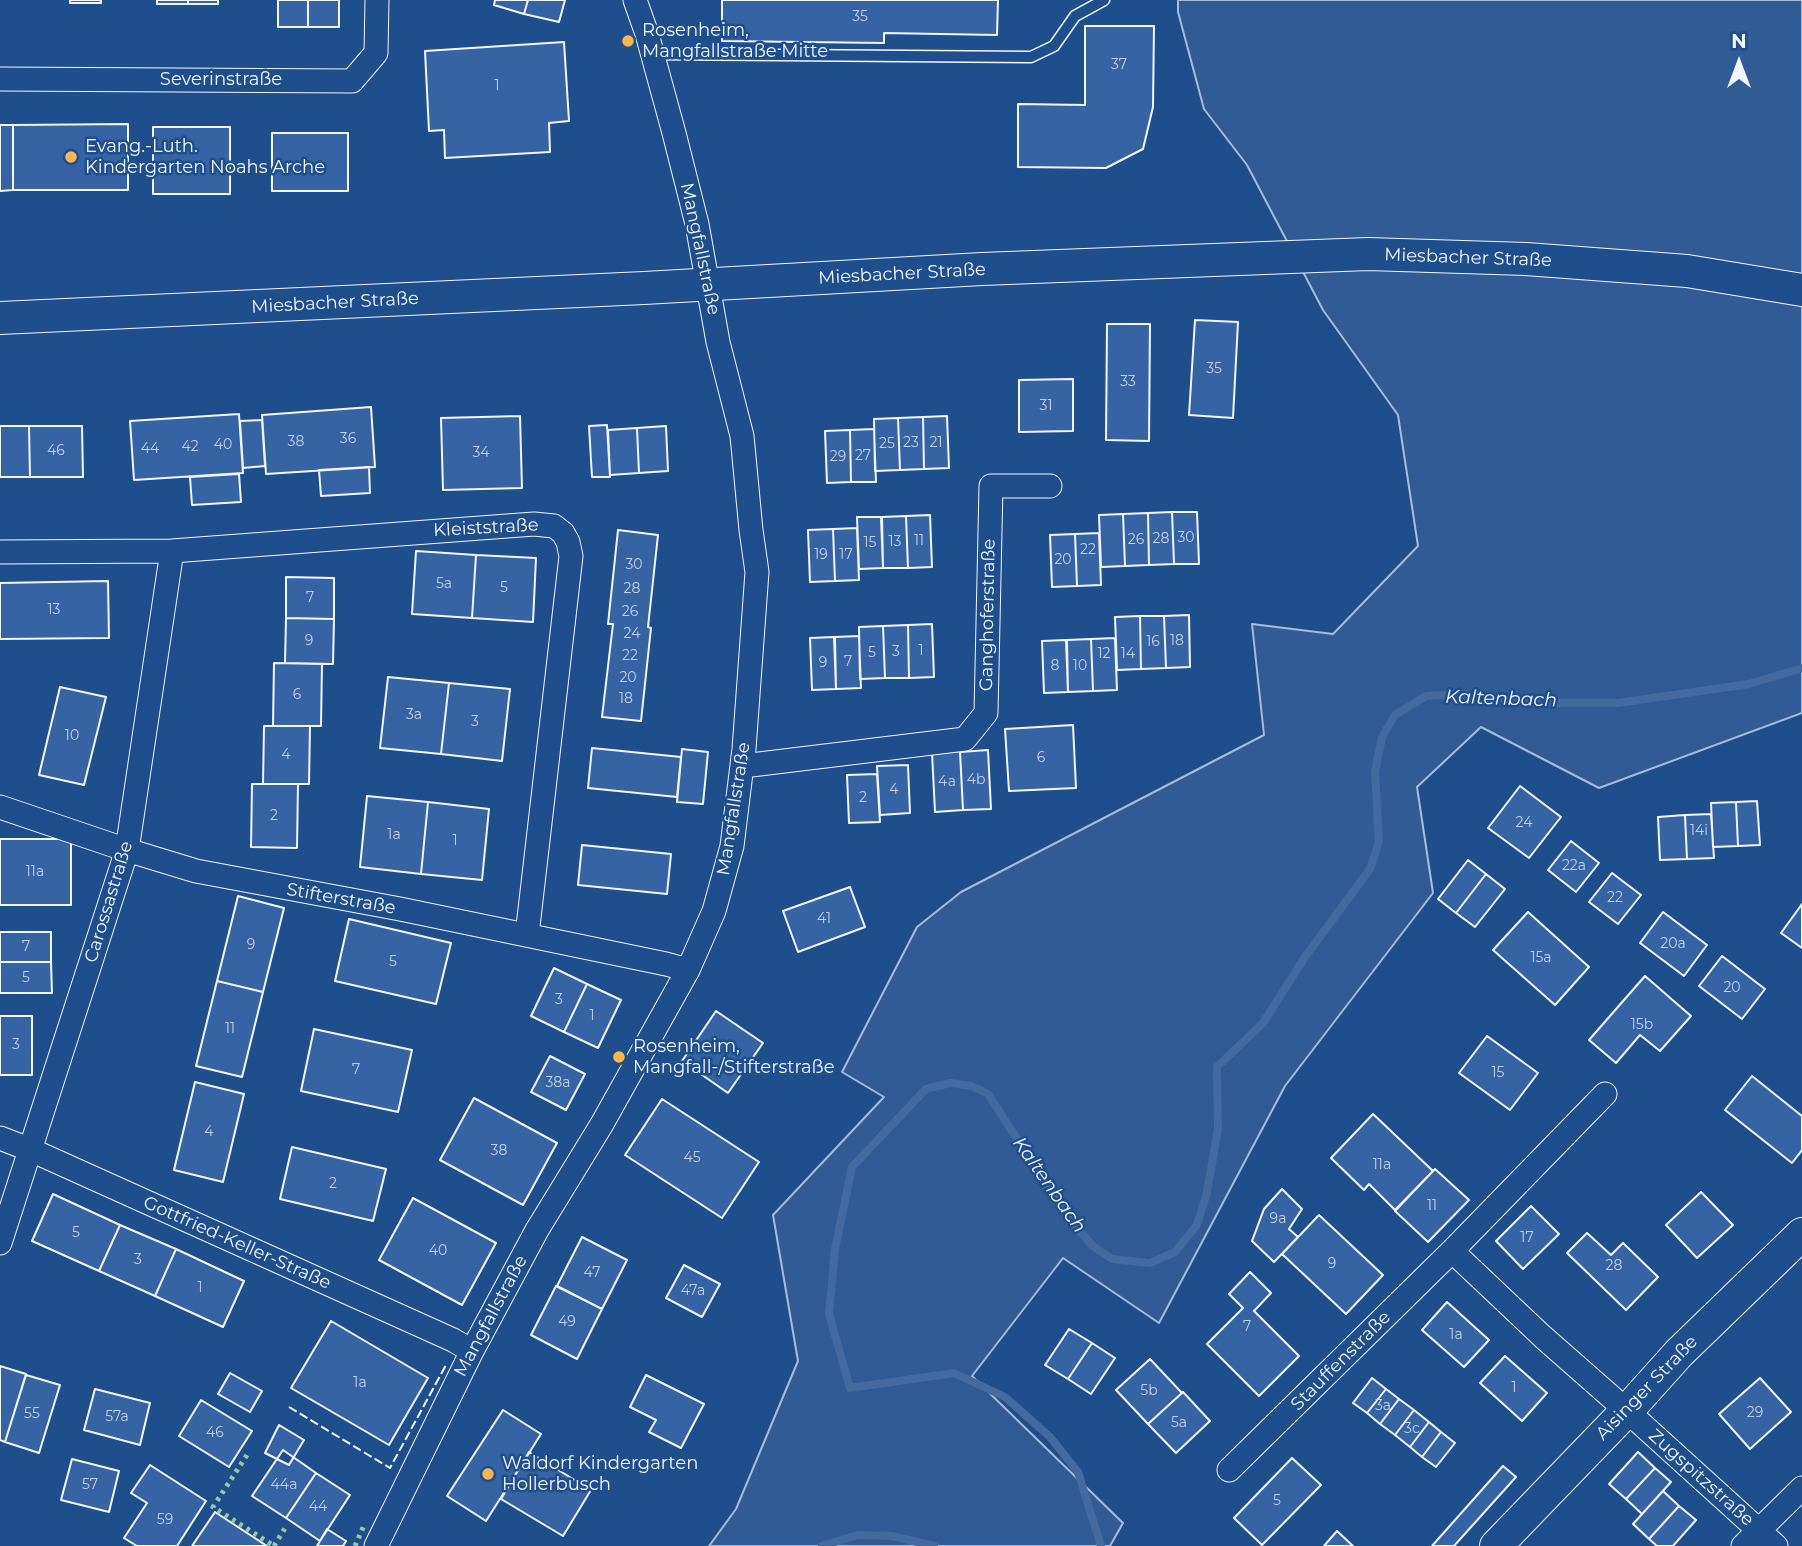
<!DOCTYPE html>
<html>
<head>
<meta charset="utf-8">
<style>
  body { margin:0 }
  #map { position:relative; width:1802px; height:1546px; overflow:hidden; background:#1f4e8c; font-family:Montserrat,sans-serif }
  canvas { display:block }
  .north { position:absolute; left:1704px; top:28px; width:70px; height:70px; -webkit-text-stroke:5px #1f4e8c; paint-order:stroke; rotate:0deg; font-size:19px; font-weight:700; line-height:28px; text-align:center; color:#f2f6ff }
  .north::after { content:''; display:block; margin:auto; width:24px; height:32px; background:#f2f6ff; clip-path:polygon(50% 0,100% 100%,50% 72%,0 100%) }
</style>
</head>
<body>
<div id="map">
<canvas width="1802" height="1546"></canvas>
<div class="north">N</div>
</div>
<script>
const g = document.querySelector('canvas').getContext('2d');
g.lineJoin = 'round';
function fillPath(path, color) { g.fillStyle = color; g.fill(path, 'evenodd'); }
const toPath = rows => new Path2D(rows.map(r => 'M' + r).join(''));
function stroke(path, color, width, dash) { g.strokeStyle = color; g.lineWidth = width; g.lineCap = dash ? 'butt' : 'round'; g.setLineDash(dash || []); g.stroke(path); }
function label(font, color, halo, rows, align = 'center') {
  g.font = font + ' Montserrat,sans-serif'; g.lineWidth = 5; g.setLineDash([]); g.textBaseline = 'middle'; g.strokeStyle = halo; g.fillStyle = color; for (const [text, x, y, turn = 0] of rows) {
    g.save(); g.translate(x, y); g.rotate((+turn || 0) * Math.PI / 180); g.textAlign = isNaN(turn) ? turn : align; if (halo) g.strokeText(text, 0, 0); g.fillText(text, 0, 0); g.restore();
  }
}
const green = toPath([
  [1178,0,1802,0,1802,713,1599,788,1481,727,1417,787,1433,893,1285,1086,1159,1323,1063,1258,972,1376,1123,1523,1110,1546,709,1546,736,1509,798,1361,773,1215,884,1097,842,1072,917,927,961,892,1264,735,1252,624,1333,634,1418,546,1398,415,1323,310,1247,165,1204,109,1178,12,1178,0]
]);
const stream = toPath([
  [822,1546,857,1535,892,1536,934,1546],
  [1101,1546,1078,1472,1050,1437,1005,1397,954,1373,850,1388,829,1314,835,1249,852,1167,926,1089,950,1083,972,1086,988,1094,1069,1219,1094,1247,1112,1259,1150,1263,1175,1252,1197,1225,1207,1192,1218,1129,1217,1067,1263,1023,1305,957,1370,869,1379,842,1375,772,1382,737,1395,715,1426,696,1464,694,1532,703,1618,703,1749,684,1802,668]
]);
const building = toPath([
  [70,0,101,0,101,3,70,3,70,0],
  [157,0,188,0,188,4,157,4,157,0],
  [188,0,218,0,218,4,188,4,188,0],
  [278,0,308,0,308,27,278,27,278,0],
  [308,0,339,0,339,27,308,27,308,0],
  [495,0,528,0,524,14,494,5,495,0],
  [528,0,565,0,559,22,524,14,528,0],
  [722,0,998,0,997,35,884,33,884,43,722,41,722,0],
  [1085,26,1154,26,1153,107,1143,149,1106,168,1018,167,1018,104,1085,105,1085,26],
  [564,42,569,121,549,123,550,152,445,158,444,130,429,131,425,51,564,42],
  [128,124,128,190,13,190,13,125,128,124],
  [0,125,13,125,13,190,0,191,0,125],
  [153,127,230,127,230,194,153,194,153,127],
  [272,133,348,133,348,191,272,191,272,133],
  [1195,320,1238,322,1233,418,1189,415,1195,320],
  [1107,324,1150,324,1149,441,1106,440,1107,324],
  [1073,379,1073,431,1019,432,1019,380,1073,379],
  [371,407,375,467,266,474,262,415,371,407],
  [239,414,243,473,134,480,130,421,239,414],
  [520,416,522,488,443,490,441,418,520,416],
  [947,416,949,468,924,469,923,417,947,416],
  [923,417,924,469,900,470,898,418,923,417],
  [898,418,900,470,875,471,874,419,898,418],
  [262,420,265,466,243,468,240,421,262,420],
  [607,425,610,477,592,477,589,426,607,425],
  [0,426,29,426,30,477,0,477,0,426],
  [29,426,82,426,83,477,30,477,29,426],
  [666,426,668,471,639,473,637,428,666,426],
  [637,428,639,473,610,475,608,430,637,428],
  [874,429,876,482,851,482,850,430,874,429],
  [850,430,851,482,827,483,825,431,850,430],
  [369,467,370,493,321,496,319,470,369,467],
  [239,474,241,502,192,505,190,477,239,474],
  [1172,512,1197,512,1199,564,1174,564,1172,512],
  [1172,512,1174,564,1149,565,1148,513,1172,512],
  [1148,513,1149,565,1125,566,1123,514,1148,513],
  [1123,514,1125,566,1101,567,1099,515,1123,514],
  [930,515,932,567,908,568,906,516,930,515],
  [906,516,908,568,883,568,882,517,906,516],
  [857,517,881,517,883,568,859,569,857,517],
  [857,528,859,580,835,581,833,529,857,528],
  [833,529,835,581,810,582,808,530,833,529],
  [618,530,658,535,648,627,651,628,641,721,602,717,613,624,608,624,618,530],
  [1099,533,1101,585,1077,586,1075,534,1099,533],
  [1075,534,1077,586,1052,587,1050,535,1075,534],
  [416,551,476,555,472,618,412,614,416,551],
  [476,555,536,558,533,622,472,618,476,555],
  [286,577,334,578,334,619,286,618,286,577],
  [108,581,109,638,0,639,0,583,108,581],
  [1189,615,1190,667,1166,668,1164,616,1189,615],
  [1140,616,1141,669,1117,670,1115,617,1140,616],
  [1140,616,1164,616,1166,668,1141,669,1140,616],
  [286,618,334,619,333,664,285,663,286,618],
  [932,624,934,677,909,678,908,625,932,624],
  [908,625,909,678,885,678,883,626,908,625],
  [883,626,885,678,860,679,859,627,883,626],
  [859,636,861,688,836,689,835,637,859,636],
  [834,637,836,689,812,690,810,638,834,637],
  [1115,638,1117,690,1093,691,1091,639,1115,638],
  [1091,639,1093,691,1068,692,1067,640,1091,639],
  [1066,640,1068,692,1044,693,1042,641,1066,640],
  [274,663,322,664,321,726,273,726,274,663],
  [388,677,449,683,441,754,380,748,388,677],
  [449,683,510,689,502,761,441,754,449,683],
  [60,687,106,697,84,785,39,775,60,687],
  [1073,725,1076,788,1009,791,1005,729,1073,725],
  [264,726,310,726,309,784,263,784,264,726],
  [592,748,681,757,677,797,588,788,592,748],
  [682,749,708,752,703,804,677,802,682,749],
  [988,750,991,809,963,810,960,752,988,750],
  [960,751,963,810,935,812,932,753,960,751],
  [908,765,910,813,880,815,877,766,908,765],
  [877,774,880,822,849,823,847,775,877,774],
  [252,784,298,784,297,848,251,847,252,784],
  [1520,786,1561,817,1529,858,1488,828,1520,786],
  [367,796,428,802,421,874,360,867,367,796],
  [1757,801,1760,845,1738,846,1736,802,1757,801],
  [428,802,489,809,482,880,421,874,428,802],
  [1736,802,1738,846,1713,847,1711,803,1736,802],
  [1711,814,1714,858,1687,859,1685,815,1711,814],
  [1685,815,1687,859,1660,860,1658,817,1685,815],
  [0,839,71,839,71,905,0,905,0,839],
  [1571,841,1599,863,1576,892,1548,870,1571,841],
  [582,845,671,854,667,894,578,885,582,845],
  [1468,860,1486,874,1456,913,1438,899,1468,860],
  [1612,873,1641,895,1618,924,1589,902,1612,873],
  [1486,874,1505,889,1475,927,1456,913,1486,874],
  [850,887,865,927,798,952,783,911,850,887],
  [238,896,284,908,263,992,217,981,238,896],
  [1802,904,1802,948,1781,933,1802,904],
  [1528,912,1589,967,1555,1005,1493,950,1528,912],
  [1663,912,1707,945,1684,976,1640,943,1663,912],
  [349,919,451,943,436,1004,335,981,349,919],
  [0,932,51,932,51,962,0,962,0,932],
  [1722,956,1765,989,1742,1019,1699,986,1722,956],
  [0,962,51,962,52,993,0,993,0,962],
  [554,968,587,984,564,1032,531,1016,554,968],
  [1645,976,1691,1016,1660,1051,1640,1035,1616,1063,1589,1040,1645,976],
  [217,981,263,992,242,1077,196,1066,217,981],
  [587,984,621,1000,598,1048,564,1032,587,984],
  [716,1011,763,1043,728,1093,682,1061,716,1011],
  [0,1016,32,1016,32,1075,0,1075,0,1016],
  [314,1029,412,1050,398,1112,301,1091,314,1029],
  [1487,1036,1538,1073,1510,1110,1459,1073,1487,1036],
  [550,1056,585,1074,566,1110,531,1092,550,1056],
  [1752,1076,1802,1116,1802,1150,1792,1163,1725,1110,1752,1076],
  [195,1082,244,1094,223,1182,174,1170,195,1082],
  [474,1098,557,1143,523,1205,440,1160,474,1098],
  [662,1099,759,1162,722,1218,625,1155,662,1099],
  [1373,1114,1433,1171,1395,1210,1369,1184,1364,1190,1331,1158,1373,1114],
  [292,1147,386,1169,373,1221,280,1199,292,1147],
  [1435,1169,1469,1200,1428,1242,1395,1211,1435,1169],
  [1282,1189,1302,1209,1289,1229,1298,1237,1274,1262,1252,1241,1264,1209,1282,1189],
  [1701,1192,1733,1225,1697,1258,1666,1225,1701,1192],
  [53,1194,120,1225,99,1271,32,1241,53,1194],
  [413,1198,496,1243,462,1305,379,1260,413,1198],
  [1531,1206,1559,1234,1523,1269,1496,1241,1531,1206],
  [1319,1215,1383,1275,1346,1314,1282,1254,1319,1215],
  [120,1225,176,1249,155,1296,99,1271,120,1225],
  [1587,1233,1611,1255,1623,1243,1658,1277,1626,1310,1567,1253,1587,1233],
  [582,1237,627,1260,602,1309,557,1286,582,1237],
  [176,1249,244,1281,223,1327,155,1296,176,1249],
  [684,1265,720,1284,702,1317,666,1298,684,1265],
  [1250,1272,1271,1293,1254,1311,1299,1356,1259,1396,1207,1344,1243,1308,1229,1294,1250,1272],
  [556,1286,602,1309,577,1359,531,1335,556,1286],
  [1447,1302,1489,1340,1464,1367,1422,1330,1447,1302],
  [331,1321,428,1378,389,1445,291,1388,331,1321],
  [1069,1329,1092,1343,1068,1379,1045,1365,1069,1329],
  [1092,1343,1115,1358,1091,1394,1068,1379,1092,1343],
  [1505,1356,1547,1393,1522,1421,1480,1383,1505,1356],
  [1150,1359,1182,1393,1148,1424,1116,1390,1150,1359],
  [0,1366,26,1374,5,1442,0,1440,0,1366],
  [230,1373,262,1391,250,1412,218,1394,230,1373],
  [26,1375,60,1385,39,1453,5,1442,26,1375],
  [646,1375,704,1404,681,1448,649,1432,656,1420,630,1407,646,1375],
  [1372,1378,1386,1389,1367,1413,1353,1403,1372,1378],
  [1760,1378,1791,1412,1750,1449,1719,1414,1760,1378],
  [95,1389,150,1403,140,1445,84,1430,95,1389],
  [1386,1389,1399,1399,1380,1424,1367,1413,1386,1389],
  [1183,1392,1210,1421,1176,1453,1148,1424,1183,1392],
  [1399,1399,1414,1410,1395,1435,1380,1424,1399,1399],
  [201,1400,252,1431,229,1467,179,1436,201,1400],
  [503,1410,541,1434,486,1521,447,1496,503,1410],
  [1414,1410,1429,1422,1410,1447,1395,1435,1414,1410],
  [1429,1422,1441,1432,1422,1457,1410,1447,1429,1422],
  [279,1425,304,1440,289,1465,265,1453,279,1425],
  [1441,1432,1455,1443,1436,1467,1422,1457,1441,1432],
  [283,1450,316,1473,286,1518,252,1496,283,1450],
  [529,1452,591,1490,563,1536,501,1499,529,1452],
  [1638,1452,1655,1468,1626,1499,1609,1484,1638,1452],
  [1292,1458,1321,1485,1262,1545,1234,1518,1292,1458],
  [72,1459,119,1471,109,1512,61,1500,72,1459],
  [150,1465,206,1501,177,1546,137,1546,124,1538,147,1503,131,1493,150,1465],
  [1503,1466,1516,1477,1454,1546,1432,1546,1503,1466],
  [1655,1468,1671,1482,1642,1514,1626,1499,1655,1468],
  [316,1473,350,1495,320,1541,286,1518,316,1473],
  [1663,1491,1679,1506,1649,1539,1633,1524,1663,1491],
  [1679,1506,1696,1520,1673,1546,1657,1546,1649,1539,1679,1506],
  [215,1512,267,1546,192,1546,215,1512],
  [327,1529,346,1541,343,1546,317,1546,327,1529],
  [1337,1531,1353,1546,1324,1546,1337,1531]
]);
const service = toPath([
  [653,54,1031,57,1054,46,1075,16,1104,0]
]);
const minor = toPath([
  [0,79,352,81,376,53,377,0],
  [0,552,172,551,534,524,554,526,563,533,568,542,571,556,527,935],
  [743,766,965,739,986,713,991,486,1050,486],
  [0,807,127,850,196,871,400,909,666,964,688,970],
  [1605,1094,1452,1251,1543,1337,1626,1410,1776,1546],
  [0,1138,31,1150,453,1340,472,1351],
  [0,1243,127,850,172,551],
  [1229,1470,1452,1251],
  [376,1546,472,1351,537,1230,602,1124,688,970,714,911,732,846,744,749,757,572,751,530,742,436,718,342,697,224,674,133,647,34,635,0],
  [1743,1546,1802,1488]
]);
const secondary = toPath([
  [0,318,644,288,982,269,1368,254,1526,259,1687,271,1802,290],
  [1496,1546,1635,1402,1679,1353,1802,1234]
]);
const hedge = toPath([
  [247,1455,213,1507,274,1546],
  [274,1546,287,1525],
  [355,1546,365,1523]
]);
const fence = toPath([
  [289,1407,390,1468,446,1365]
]);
const markers = [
  [628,41,7,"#ffb74d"],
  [71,157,7,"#ffb74d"],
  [619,1057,7,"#ffb74d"],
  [488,1474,7,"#ffb74d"]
];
const numberNames = [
  ["35",860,17],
  ["37",1119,65],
  ["1",497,86],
  ["35",1214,369],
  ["33",1128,382],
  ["31",1046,406],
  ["36",348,439],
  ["38",296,442],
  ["23",911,443],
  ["21",936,443],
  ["25",887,444],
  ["40",223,445],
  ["42",190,447],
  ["44",150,449],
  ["46",56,451],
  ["34",481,453],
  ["27",863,456],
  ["29",838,457],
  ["30",1186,538],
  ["28",1161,539],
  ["26",1136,540],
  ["11",919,541],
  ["13",895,542],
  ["15",870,543],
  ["22",1088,550],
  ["19",821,555],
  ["17",846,555],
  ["20",1063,560],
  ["30",634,565],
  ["5a",444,584],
  ["5",504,588],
  ["28",632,589],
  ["7",310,598],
  ["13",54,610],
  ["26",630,612],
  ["24",632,634],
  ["9",309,641],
  ["18",1177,641],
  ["16",1153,642],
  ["1",921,651],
  ["3",896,652],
  ["5",872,653],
  ["12",1104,654],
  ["14",1128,654],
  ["22",630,656],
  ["7",848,662],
  ["9",823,663],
  ["8",1055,666],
  ["10",1080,666],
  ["20",628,678],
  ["6",297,695],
  ["18",626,699],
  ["3a",414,715],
  ["3",475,722],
  ["10",72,736],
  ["4",286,755],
  ["6",1041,758],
  ["4b",976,780],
  ["4a",947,782],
  ["4",894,790],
  ["2",863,798],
  ["2",274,816],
  ["24",1524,823],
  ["14i",1699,831],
  ["1a",394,835],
  ["1",455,841],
  ["22a",1574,866],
  ["11a",35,872],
  ["22",1615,898],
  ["41",824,919],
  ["20a",1673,944],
  ["9",251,945],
  ["7",26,947],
  ["15a",1541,958],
  ["5",393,962],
  ["5",26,978],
  ["20",1732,988],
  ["3",559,1000],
  ["1",592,1016],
  ["15b",1642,1025],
  ["11",230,1029],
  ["3",16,1045],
  ["7",356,1070],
  ["15",1498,1073],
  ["38a",558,1083],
  ["4",209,1132],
  ["38",499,1151],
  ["45",692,1158],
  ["11a",1382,1165],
  ["2",333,1184],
  ["11",1432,1206],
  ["9a",1278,1219],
  ["5",76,1233],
  ["17",1527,1238],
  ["40",438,1251],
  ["3",138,1260],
  ["9",1332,1264],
  ["28",1614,1266],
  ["47",592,1273],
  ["1",200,1288],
  ["47a",693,1291],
  ["49",567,1322],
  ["7",1247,1327],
  ["1a",1456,1335],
  ["1a",360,1383],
  ["1",1514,1388],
  ["5b",1149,1391],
  ["3a",1383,1406],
  ["29",1755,1413],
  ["55",32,1414],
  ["57a",117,1417],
  ["5a",1179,1423],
  ["3c",1412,1429],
  ["46",215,1433],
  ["57",90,1485],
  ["44a",284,1485],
  ["5",1277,1501],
  ["44",318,1507],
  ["59",165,1520]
];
const poiNames = [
  ["Rosenheim,",642,31],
  ["Mangfallstraße Mitte",642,52],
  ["Evang.-Luth.",85,147],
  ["Kindergarten Noahs Arche",85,168],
  ["Rosenheim,",633,1047],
  ["Mangfall-/Stifterstraße",633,1068],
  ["Waldorf Kindergarten",502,1464],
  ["Hollerbusch",502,1485]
];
const streetNames = [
  ["Severinstraße",221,80],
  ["Mangfallstraße",700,249,78],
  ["Miesbacher Straße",1468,258,2],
  ["Miesbacher Straße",902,274,-3],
  ["Miesbacher Straße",335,303,-3],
  ["Kleiststraße",486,528,-3],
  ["Ganghoferstraße",988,615,-89],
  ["Mangfallstraße",734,809,-81],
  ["Stifterstraße",341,899,10],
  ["Carossastraße",109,902,-73],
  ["Gottfried-Keller-Straße",237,1243,24],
  ["Mangfallstraße",491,1316,-62],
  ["Stauffenstraße",1341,1361,-45],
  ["Aisinger Straße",1647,1388,-46],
  ["Zugspitzstraße",1701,1478,42]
];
const waterNames = [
  ["Kaltenbach",1501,699,2],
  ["Kaltenbach",1049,1185,55]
];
fillPath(green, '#305b95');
stroke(green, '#a8bbd7', 2);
stroke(stream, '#446ba0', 8);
fillPath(building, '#3563a3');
stroke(building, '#f2f6ff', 2);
stroke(service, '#f2f6ff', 13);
stroke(minor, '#f2f6ff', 25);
stroke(secondary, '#f2f6ff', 34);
stroke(service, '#1f4e8c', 10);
stroke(minor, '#1f4e8c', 23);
stroke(secondary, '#1f4e8c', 32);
stroke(hedge, '#97c8a6', 5, [3.5, 5]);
stroke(fence, '#f2f6ff', 2, [9, 3.5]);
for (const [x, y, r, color] of markers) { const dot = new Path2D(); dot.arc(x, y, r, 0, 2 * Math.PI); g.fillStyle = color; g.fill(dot); stroke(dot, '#1f4e8c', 2.5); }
label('14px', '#c3d1e8', null, numberNames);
label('18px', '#f2f6ff', '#1f4e8c', poiNames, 'left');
label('18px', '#f2f6ff', '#1f4e8c', streetNames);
label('italic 19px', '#f2f6ff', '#1f4e8c', waterNames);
</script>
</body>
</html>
